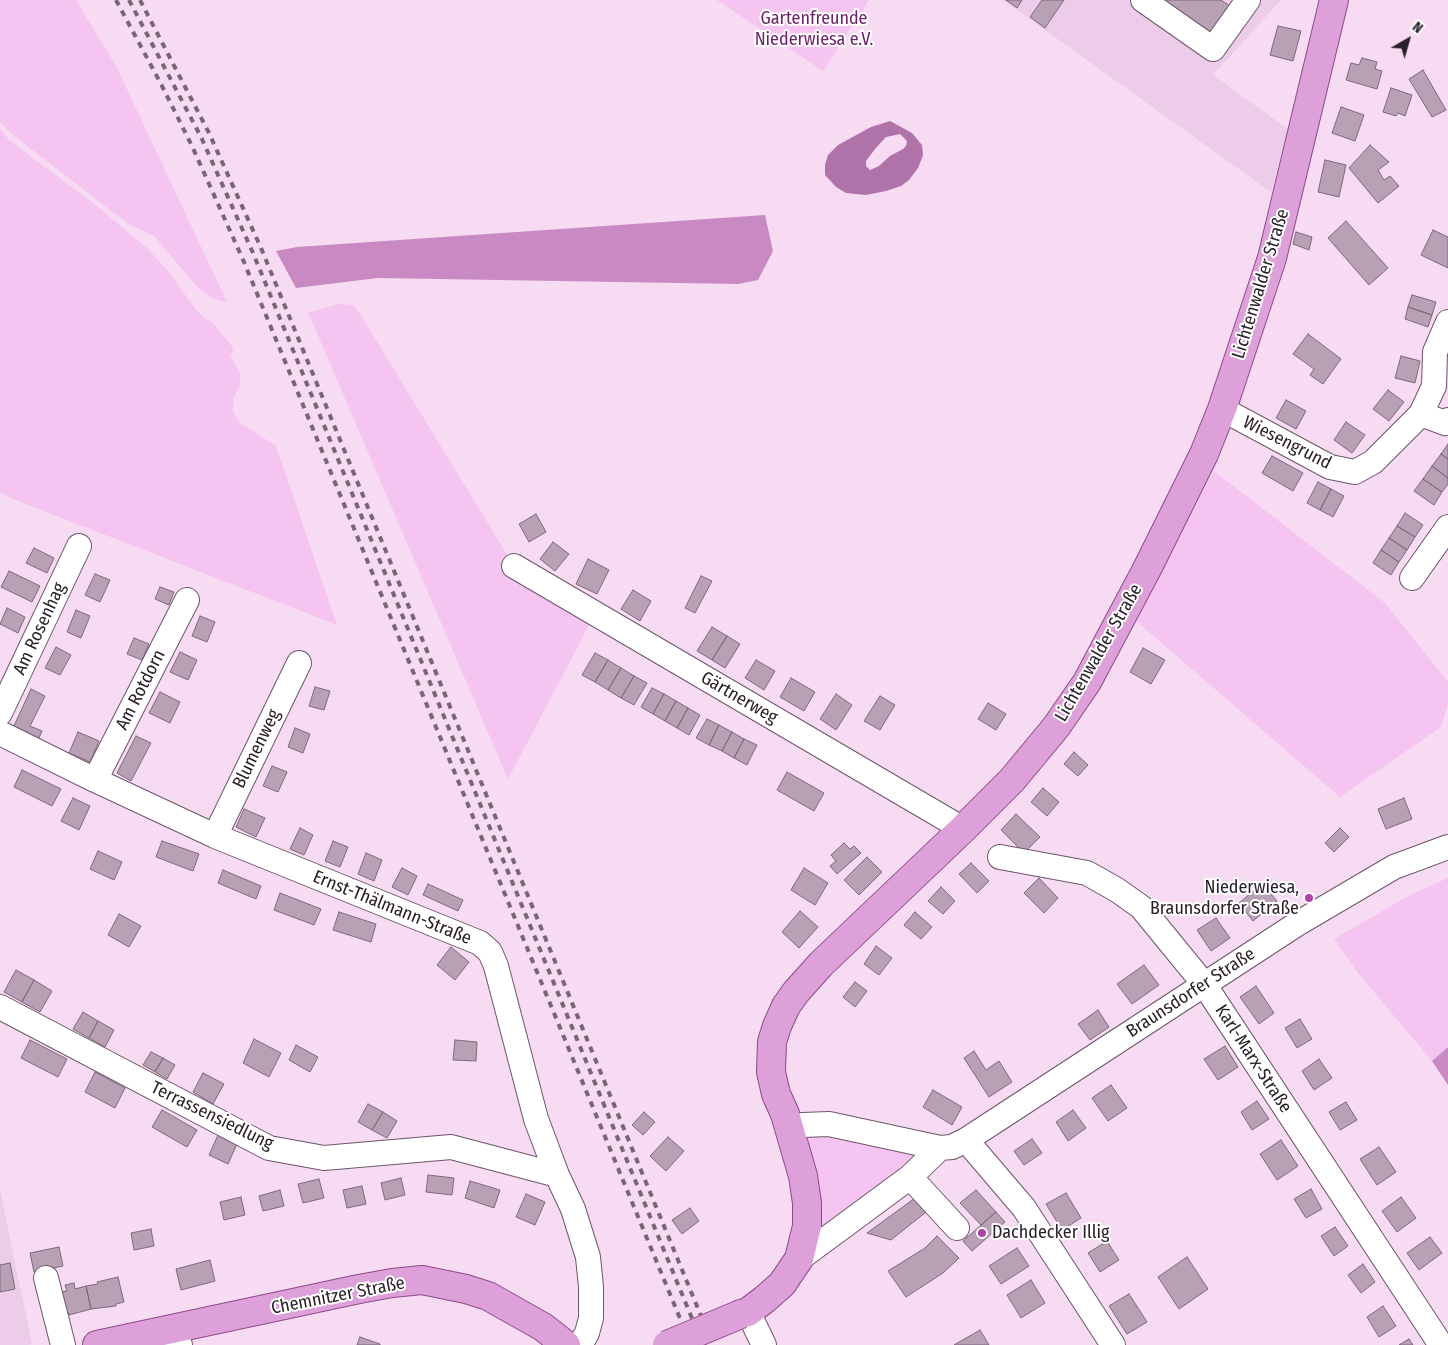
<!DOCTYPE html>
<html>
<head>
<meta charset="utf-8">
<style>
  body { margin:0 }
  #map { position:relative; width:1448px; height:1345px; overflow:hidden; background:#f6dbf2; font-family:"Fira Sans Condensed",sans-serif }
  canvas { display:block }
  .north { position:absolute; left:1383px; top:15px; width:50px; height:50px; -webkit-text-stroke:4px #fff; paint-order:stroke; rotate:38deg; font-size:14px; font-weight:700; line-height:20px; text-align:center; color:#2a2029 }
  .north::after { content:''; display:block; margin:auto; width:18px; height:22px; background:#2a2029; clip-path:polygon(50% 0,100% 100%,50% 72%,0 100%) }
</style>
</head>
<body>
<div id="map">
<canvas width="1448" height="1345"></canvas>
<div class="north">N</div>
</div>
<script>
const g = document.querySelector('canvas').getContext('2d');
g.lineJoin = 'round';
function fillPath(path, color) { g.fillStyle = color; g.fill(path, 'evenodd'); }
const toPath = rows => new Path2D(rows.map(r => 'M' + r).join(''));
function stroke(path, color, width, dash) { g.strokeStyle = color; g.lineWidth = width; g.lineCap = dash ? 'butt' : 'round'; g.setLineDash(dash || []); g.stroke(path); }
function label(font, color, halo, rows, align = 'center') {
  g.font = font + ' "Fira Sans Condensed",sans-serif'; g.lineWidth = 4; g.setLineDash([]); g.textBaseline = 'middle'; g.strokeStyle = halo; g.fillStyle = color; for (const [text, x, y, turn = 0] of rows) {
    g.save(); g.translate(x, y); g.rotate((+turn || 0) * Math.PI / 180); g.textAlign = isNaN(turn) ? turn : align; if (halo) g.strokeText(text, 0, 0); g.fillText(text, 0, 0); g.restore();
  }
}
const built = toPath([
  [1003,0,1281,0,1213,75,1288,129,1271,192],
  [0,1190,32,1344,28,1345,0,1345]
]);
const green = toPath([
  [0,0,76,0,116,66,227,302,213,299,199,289,154,236,127,223,13,135,0,122],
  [717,0,869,0,823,71],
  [0,129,9,140,98,207,148,249,168,271,196,310,204,318,212,322,234,349,230,355,240,373,240,385,233,399,233,411,239,422,276,446,337,625,13,499,0,492],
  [340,304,353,305,360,314,514,566,595,614,508,779,308,312],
  [1214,471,1385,603,1448,682,1448,704,1441,727,1340,797,1136,621],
  [1448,878,1448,1047,1432,1061,1358,973,1334,939,1410,895],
  [803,1125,940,1148,799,1259]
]);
const forest = toPath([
  [765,215,773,251,758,280,738,284,378,278,296,288,276,251,297,247],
  [1448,1047,1448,1085,1432,1061]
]);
const water = toPath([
  [890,121,912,133,922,145,923,155,918,168,909,180,901,186,886,191,866,195,846,193,836,187,825,175,825,165,828,155,838,145,871,127],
  [900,134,907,141,906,146,903,149,890,156,879,166,870,170,866,166,866,161,875,149,886,137]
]);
const building = toPath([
  [1006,0,1022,0,1017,8,1006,0],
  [1042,0,1064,0,1045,28,1030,17,1042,0],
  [1156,0,1221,0,1231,7,1209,38,1156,0],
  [1278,26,1301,31,1293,61,1270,55,1278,26],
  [1362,58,1377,62,1375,69,1382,71,1377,89,1346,80,1351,63,1359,65,1362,58],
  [1423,70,1446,110,1432,117,1409,79,1423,70],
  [1391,88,1412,95,1405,116,1398,113,1396,116,1383,112,1391,88],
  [1341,107,1364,115,1355,141,1332,133,1341,107],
  [1370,145,1389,162,1378,170,1384,180,1390,176,1399,186,1378,203,1349,168,1370,145],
  [1325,160,1346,165,1339,197,1318,192,1325,160],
  [1346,221,1388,268,1369,285,1328,238,1346,221],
  [1433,230,1448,237,1448,268,1421,255,1433,230],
  [1296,232,1312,237,1309,250,1293,244,1296,232],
  [1412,295,1436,302,1432,315,1408,307,1412,295],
  [1408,307,1432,315,1428,327,1405,319,1408,307],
  [1308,334,1341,359,1323,384,1310,375,1314,369,1293,354,1308,334],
  [1401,356,1420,361,1415,383,1395,378,1401,356],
  [1388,390,1404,402,1389,421,1373,409,1388,390],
  [1286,400,1306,411,1296,429,1276,418,1286,400],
  [1346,422,1365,435,1352,453,1334,440,1346,422],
  [1448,444,1448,459,1441,454,1448,444],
  [1441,454,1448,459,1448,478,1432,466,1441,454],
  [1272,456,1303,473,1293,491,1262,473,1272,456],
  [1432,466,1448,478,1448,484,1442,492,1423,479,1432,466],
  [1423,479,1442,492,1434,505,1414,491,1423,479],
  [1318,482,1331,489,1320,510,1307,503,1318,482],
  [1331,489,1344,496,1333,517,1320,510,1331,489],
  [1405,513,1423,525,1415,537,1397,526,1405,513],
  [536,514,546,532,529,542,519,524,536,514],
  [1397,526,1415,537,1407,550,1389,538,1397,526],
  [1389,538,1407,550,1399,562,1381,550,1389,538],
  [553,542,569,554,555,571,540,559,553,542],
  [34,548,54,558,47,573,26,563,34,548],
  [1381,550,1399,562,1391,575,1373,563,1381,550],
  [588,559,609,570,597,594,576,584,588,559],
  [9,571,40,586,32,602,1,587,9,571],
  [95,574,110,580,100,602,85,595,95,574],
  [701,576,712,581,695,613,685,608,701,576],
  [160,587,174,592,169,605,155,599,160,587],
  [633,590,651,601,640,621,621,609,633,590],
  [7,608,25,617,18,633,0,624,7,608],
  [76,610,90,616,81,638,67,632,76,610],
  [200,616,215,622,207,642,192,636,200,616],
  [712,627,727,636,712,660,697,651,712,627],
  [727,636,740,644,725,668,712,660,727,636],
  [134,638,149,644,142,660,127,654,134,638],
  [56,647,71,655,60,675,45,668,56,647],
  [1143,648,1165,660,1151,684,1130,672,1143,648],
  [180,652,197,660,188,680,170,672,180,652],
  [595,653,608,660,595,682,582,675,595,653],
  [608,660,621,668,608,690,595,682,608,660],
  [756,660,775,671,764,690,745,678,756,660],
  [621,668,634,676,621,698,608,690,621,668],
  [634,676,647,683,634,705,621,698,634,676],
  [791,678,815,692,804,711,780,697,791,678],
  [315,687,330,691,324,710,309,706,315,687],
  [652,688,664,694,653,714,641,707,652,688],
  [31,689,45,696,30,726,42,731,38,740,13,728,31,689],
  [160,692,180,702,170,723,149,713,160,692],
  [664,694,676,701,665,721,653,714,664,694],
  [836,694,852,705,836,730,820,719,836,694],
  [880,696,895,705,880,730,864,721,880,696],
  [676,701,688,708,677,728,665,721,676,701],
  [988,703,1006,714,996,730,978,719,988,703],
  [688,708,700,715,689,735,677,728,688,708],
  [707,719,719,725,709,745,696,738,707,719],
  [719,725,732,732,722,751,709,745,719,725],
  [295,728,310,734,303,753,288,747,295,728],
  [78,732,99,741,90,762,69,753,78,732],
  [732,732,744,739,734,758,722,751,732,732],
  [136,736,151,743,131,781,117,773,136,736],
  [744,739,757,745,747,765,734,758,744,739],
  [1074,752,1088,765,1078,776,1064,764,1074,752],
  [272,766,287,772,278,792,263,786,272,766],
  [22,770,61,789,52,806,14,787,22,770],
  [787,772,824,793,814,811,777,790,787,772],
  [1043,788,1059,802,1047,816,1031,802,1043,788],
  [73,798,90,806,79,830,61,821,73,798],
  [1404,798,1412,819,1386,829,1378,809,1404,798],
  [244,809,265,818,256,837,236,827,244,809],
  [1016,814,1040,837,1024,853,1001,830,1016,814],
  [300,828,313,835,304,855,290,849,300,828],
  [1340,828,1349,837,1334,852,1325,843,1340,828],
  [162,841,199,854,193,871,156,857,162,841],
  [333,841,348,847,340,867,325,861,333,841],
  [844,843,850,849,854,846,861,853,837,874,830,866,836,861,831,855,844,843],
  [98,851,122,862,114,880,90,869,98,851],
  [366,853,382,860,374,881,358,874,366,853],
  [867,857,882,872,859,895,844,880,867,857],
  [971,863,989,881,977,893,959,874,971,863],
  [402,868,417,876,408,895,392,887,402,868],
  [804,868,828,883,815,905,791,890,804,868],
  [223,870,261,886,256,899,218,883,223,870],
  [1039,878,1058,898,1044,913,1024,893,1039,878],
  [428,884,463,900,458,911,423,895,428,884],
  [1262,884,1277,901,1253,921,1239,903,1262,884],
  [941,887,955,901,943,914,928,901,941,887],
  [280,893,321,909,314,925,274,910,280,893],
  [800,911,818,927,799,948,782,932,800,911],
  [339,912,376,924,371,942,333,930,339,912],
  [915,912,932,927,921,939,904,925,915,912],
  [119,914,141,926,129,947,108,935,119,914],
  [1216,918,1230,938,1211,951,1197,930,1216,918],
  [876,946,892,958,879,975,864,964,876,946],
  [451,947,469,962,455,980,437,965,451,947],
  [1144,965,1159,985,1132,1004,1117,984,1144,965],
  [16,970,34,980,22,1002,4,992,16,970],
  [34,980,52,991,40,1012,22,1002,34,980],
  [855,982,867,991,855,1007,843,997,855,982],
  [1256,986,1274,1013,1259,1024,1240,997,1256,986],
  [1098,1010,1109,1027,1090,1040,1078,1024,1098,1010],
  [83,1012,98,1021,89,1038,73,1029,83,1012],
  [1300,1019,1312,1039,1297,1048,1285,1028,1300,1019],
  [98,1021,114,1030,105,1047,89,1038,98,1021],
  [254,1039,281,1053,269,1077,243,1063,254,1039],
  [30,1040,67,1059,58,1077,21,1058,30,1040],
  [455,1040,477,1042,476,1061,453,1060,455,1040],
  [296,1045,318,1057,310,1072,289,1060,296,1045],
  [1225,1046,1238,1067,1218,1080,1204,1059,1225,1046],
  [974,1051,986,1070,999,1061,1012,1082,989,1097,964,1058,974,1051],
  [151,1052,163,1058,155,1072,143,1065,151,1052],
  [163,1058,175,1065,167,1079,155,1072,163,1058],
  [1319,1059,1332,1078,1314,1090,1302,1071,1319,1059],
  [95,1072,125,1088,115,1108,85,1092,95,1072],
  [203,1073,224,1084,213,1104,193,1092,203,1073],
  [1111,1085,1127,1108,1108,1121,1092,1098,1111,1085],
  [933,1090,962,1107,952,1125,923,1107,933,1090],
  [1257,1101,1269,1119,1252,1130,1241,1112,1257,1101],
  [1346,1102,1357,1120,1340,1130,1329,1112,1346,1102],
  [368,1104,383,1112,372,1130,358,1122,368,1104],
  [162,1110,197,1130,187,1147,152,1127,162,1110],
  [1073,1110,1086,1128,1068,1141,1056,1122,1073,1110],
  [383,1112,397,1121,387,1138,372,1130,383,1112],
  [644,1112,655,1122,643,1135,632,1125,644,1112],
  [218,1135,237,1144,228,1164,209,1155,218,1135],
  [668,1137,684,1151,666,1171,650,1156,668,1137],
  [1032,1139,1042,1153,1024,1165,1014,1151,1032,1139],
  [1281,1140,1298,1166,1277,1180,1260,1154,1281,1140],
  [1379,1147,1396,1172,1377,1185,1360,1159,1379,1147],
  [428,1175,454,1178,452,1195,426,1192,428,1175],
  [401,1178,405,1195,385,1200,381,1183,401,1178],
  [319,1179,324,1198,303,1203,298,1184,319,1179],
  [470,1181,500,1190,494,1208,465,1198,470,1181],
  [362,1186,366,1204,347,1208,343,1190,362,1186],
  [1311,1189,1322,1209,1306,1218,1294,1199,1311,1189],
  [280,1190,284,1206,263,1211,259,1196,280,1190],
  [976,1190,996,1212,981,1225,960,1203,976,1190],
  [1066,1193,1081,1218,1062,1230,1046,1204,1066,1193],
  [526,1194,545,1202,535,1225,516,1217,526,1194],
  [241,1197,245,1215,224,1220,220,1202,241,1197],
  [1401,1197,1416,1218,1397,1232,1382,1211,1401,1197],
  [915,1198,926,1212,891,1240,867,1233,915,1198],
  [690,1208,699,1221,682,1234,672,1220,690,1208],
  [996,1212,1005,1222,972,1251,963,1241,996,1212],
  [1335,1227,1348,1246,1334,1256,1321,1236,1335,1227],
  [151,1229,154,1246,134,1250,131,1233,151,1229],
  [937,1236,959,1258,943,1273,906,1297,888,1271,925,1248,937,1236],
  [1430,1237,1442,1253,1419,1270,1407,1253,1430,1237],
  [1107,1241,1119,1260,1100,1272,1088,1253,1107,1241],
  [59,1247,63,1266,34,1272,30,1253,59,1247],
  [1017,1248,1029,1266,1001,1284,989,1266,1017,1248],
  [1187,1257,1208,1289,1179,1309,1158,1277,1187,1257],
  [210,1260,215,1281,181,1290,176,1269,210,1260],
  [10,1263,15,1289,0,1292,0,1265,10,1263],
  [1363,1264,1375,1282,1361,1293,1348,1275,1363,1264],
  [118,1277,124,1302,116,1304,116,1306,91,1309,86,1286,98,1284,97,1282,118,1277],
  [1031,1280,1045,1303,1021,1318,1007,1295,1031,1280],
  [74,1283,75,1289,86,1286,91,1309,69,1315,69,1313,58,1316,53,1293,67,1291,65,1285,74,1283],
  [1129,1294,1147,1322,1127,1334,1109,1306,1129,1294],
  [1383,1306,1396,1326,1379,1337,1367,1317,1383,1306],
  [980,1330,989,1345,954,1345,980,1330],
  [360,1337,380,1344,380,1345,357,1345,360,1337],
  [1409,1339,1413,1345,1399,1345,1409,1339]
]);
const minor = toPath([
  [1143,0,1213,49,1248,0],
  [1222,409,1330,467,1355,472,1373,462,1421,414,1445,423,1448,420],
  [1421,414,1434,386,1435,352,1448,322],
  [514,566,963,829],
  [1412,578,1448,527],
  [0,713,79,546],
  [0,733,95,780,215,836,480,943,490,952,496,966,536,1119,557,1175,573,1209,588,1257,591,1287,591,1318,587,1333,580,1345],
  [95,780,187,600],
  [215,836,299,663],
  [1000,857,1087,873,1117,890,1141,907,1204,984,1441,1345],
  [0,1007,269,1148,324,1158,451,1147,557,1175],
  [790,1131,803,1125,829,1124,940,1148,952,1147,966,1140,1297,924,1394,867,1448,847],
  [966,1140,1024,1208,1113,1345],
  [910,1177,957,1228],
  [799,1259,910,1177,940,1148],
  [46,1278,63,1345],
  [748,1312,764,1345],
  [152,1334,180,1345]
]);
const major = toPath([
  [741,1314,748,1312,765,1299,782,1284,799,1259,807,1226,807,1203,803,1176,785,1114,776,1094,771,1072,772,1042,777,1026,786,1006,796,992,821,964,963,829,1012,780,1056,727,1087,682,1148,567,1204,454,1222,409,1272,258,1334,0],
  [97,1345,359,1289,392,1283,422,1280,466,1289,488,1296,543,1327,566,1345]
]);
const rail = toPath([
  [116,0,161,84,192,146,244,262,691,1345],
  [129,0,201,137,253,253,703,1345],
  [140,0,209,133,261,248,713,1345]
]);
const majorBridge = toPath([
  [667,1345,741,1314]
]);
const markers = [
  [1309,898,5,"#ac44a6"],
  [982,1233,5,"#ac44a6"]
];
const parkNames = [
  ["Gartenfreunde",814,19],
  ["Niederwiesa e.V.",814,40]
];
const streetNames = [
  ["Lichtenwalder Straße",1261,284,-73],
  ["Wiesengrund",1287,443,27],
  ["Am Rosenhag",40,629,-65],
  ["Lichtenwalder Straße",1099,653,-60],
  ["Am Rotdorn",141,690,-63],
  ["Gärtnerweg",739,698,30],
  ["Blumenweg",257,749,-64],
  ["Ernst-Thälmann-Straße",392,908,22],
  ["Braunsdorfer Straße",1191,993,-33],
  ["Karl-Marx-Straße",1253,1059,57],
  ["Terrassensiedlung",212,1116,26],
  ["Chemnitzer Straße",338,1296,-11]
];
const poiNames = [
  ["Niederwiesa,",1299,888],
  ["Braunsdorfer Straße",1299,909],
  ["Dachdecker Illig",992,1233,"left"]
];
fillPath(built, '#eccce8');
fillPath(green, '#f5c4f0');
fillPath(forest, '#c98ac3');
fillPath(water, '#af72a9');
fillPath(building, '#b8a0b5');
stroke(building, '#7f687c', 1);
stroke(minor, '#6c566a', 26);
stroke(major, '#8f4a8a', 30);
stroke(minor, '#fff', 24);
stroke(major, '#dda0d9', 28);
stroke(rail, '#776674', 4, [6, 6]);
stroke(majorBridge, '#8f4a8a', 30, []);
stroke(majorBridge, '#dda0d9', 28);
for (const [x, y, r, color] of markers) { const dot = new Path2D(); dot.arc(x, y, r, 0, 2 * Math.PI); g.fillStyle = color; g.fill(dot); stroke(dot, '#fff', 2); }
label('18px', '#6c2268', '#fff', parkNames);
label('18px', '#2a2029', '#fff', streetNames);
label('18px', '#2a2029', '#fff', poiNames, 'right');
</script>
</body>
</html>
